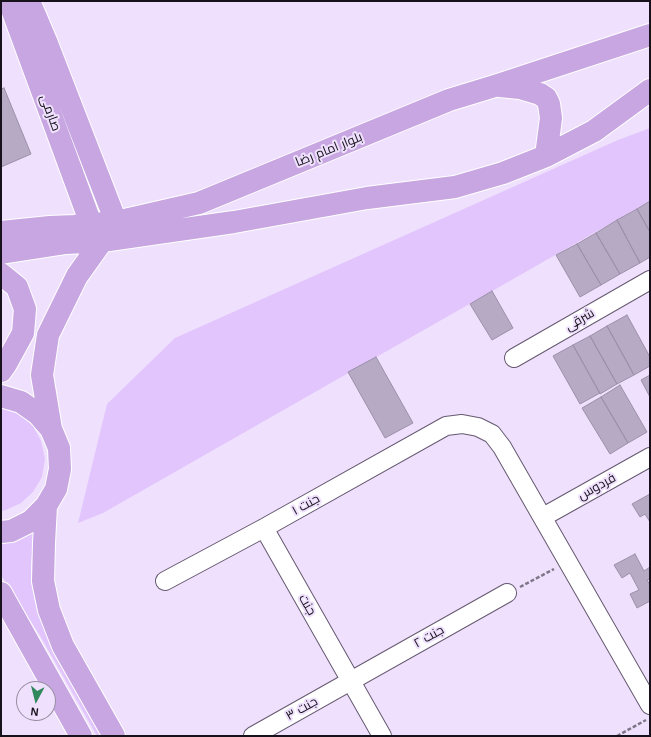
<!DOCTYPE html>
<html>
<head>
<meta charset="utf-8">
<style>
  body { margin:0 }
  #map { position:relative; width:651px; height:737px; overflow:hidden; background:#efe1fd; font-family:Helvetica,sans-serif }
  canvas { display:block }
  .frame { position:absolute; inset:0; border:2px solid #16111a; pointer-events:none }
  .north { position:absolute; left:16px; top:681px; width:40px; height:40px; box-sizing:border-box; background:#efe1fd; border:1px solid #988ea2; border-radius:50%; rotate:187deg; font-size:11px; font-weight:700; line-height:16px; text-align:center; color:#16111a }
  .north::after { content:''; display:block; margin:auto; width:14px; height:18px; background:#31885d; clip-path:polygon(50% 0,100% 100%,50% 72%,0 100%) }
</style>
</head>
<body>
<div id="map">
<canvas width="651" height="737"></canvas>
<div class="frame"></div>
<div class="north">N</div>
</div>
<script>
const g = document.querySelector('canvas').getContext('2d');
g.lineJoin = 'round';
function fillPath(path, color) { g.fillStyle = color; g.fill(path, 'evenodd'); }
const toPath = rows => new Path2D(rows.map(r => 'M' + r).join(''));
function stroke(path, color, width, dash) { g.strokeStyle = color; g.lineWidth = width; g.lineCap = dash ? 'butt' : 'round'; g.setLineDash(dash || []); g.stroke(path); }
function label(font, color, halo, rows, align = 'center') {
  g.font = font + ' Helvetica,Cairo,sans-serif'; g.lineWidth = 4; g.setLineDash([]); g.textBaseline = 'middle'; g.strokeStyle = halo; g.fillStyle = color; for (const [text, x, y, turn = 0] of rows) {
    g.save(); g.translate(x, y); g.rotate((+turn || 0) * Math.PI / 180); g.textAlign = isNaN(turn) ? turn : align; if (halo) g.strokeText(text, 0, 0); g.fillText(text, 0, 0); g.restore();
  }
}
const green = toPath([
  [650,128,650,201,103,513,78,523,107,404,175,338,618,140],
  [1,408,19,414,33,426,41,441,45,459,42,477,33,492,21,503,6,510,1,511],
  [37,527,31,562,31,582,37,611,48,635,103,736,97,736,39,634,1,575,1,544,19,539]
]);
const building = toPath([
  [4,88,31,154,1,167,1,89,4,88],
  [650,201,650,232,637,209,650,201],
  [637,209,650,232,650,257,640,263,617,220,637,209],
  [617,220,640,263,620,274,596,233,617,220],
  [596,233,620,274,601,285,577,244,596,233],
  [577,244,601,285,580,297,556,255,577,244],
  [492,291,513,328,492,340,470,304,492,291],
  [627,315,650,357,650,366,634,375,607,326,627,315],
  [607,326,634,375,617,384,590,336,607,326],
  [590,336,617,384,600,394,573,345,590,336],
  [573,345,600,393,580,404,553,356,573,345],
  [376,357,413,423,385,438,348,372,376,357],
  [650,375,650,397,641,380,650,375],
  [620,385,647,432,628,443,601,397,620,385],
  [601,397,628,443,610,454,582,408,601,397],
  [650,494,650,522,645,514,640,517,632,504,650,494],
  [635,554,644,571,650,567,650,579,647,580,650,585,650,601,637,608,630,594,639,590,630,573,622,578,614,565,635,554]
]);
const path = toPath([
  [520,587,554,569],
  [617,736,646,720]
]);
const minor = toPath([
  [514,358,650,280],
  [543,517,650,457],
  [264,528,382,736],
  [165,581,264,528,446,426,462,424,478,427,492,434,502,447,650,705],
  [253,736,507,593]
]);
const major = toPath([
  [9,1,91,224],
  [29,1,46,41,116,222],
  [500,86,520,88,540,94,546,98,549,104,551,118,546,156],
  [1,232,50,227,74,226,116,222,199,203,449,100,498,85,650,35],
  [1,253,66,243,102,241,234,222,367,198,455,187,503,173,546,156,594,131,650,90],
  [1,274,17,287,25,309,23,333,6,364,1,371],
  [1,396,21,402,38,414,51,429,59,448,60,469,56,489,46,506,31,521,11,531,1,532],
  [51,429,42,375,48,335,77,276,102,241],
  [46,506,44,543,43,581,49,610,63,646,114,736],
  [1,593,81,736]
]);
const streetNames = [
  ["صارمی",50,113,70],
  ["بلوار امام رضا",329,150,-22],
  ["شرقی",580,320,-30],
  ["فردوس",597,487,-29],
  ["جنت ۱",306,505,-29],
  ["جنت",307,605,60],
  ["جنت ۲",429,637,-29],
  ["جنت ۳",302,709,-29]
];
fillPath(green, '#e2c5fd');
fillPath(building, '#b7aac5');
stroke(building, '#9c8fa9', 1);
stroke(minor, '#655870', 20);
stroke(major, '#fff', 24);
stroke(path, '#7f7688', 2.5, [4, 2]);
stroke(minor, '#fff', 18);
stroke(major, '#c7a6e1', 22);
label('13px', '#16111a', '#efe1fd', streetNames);
</script>
</body>
</html>
